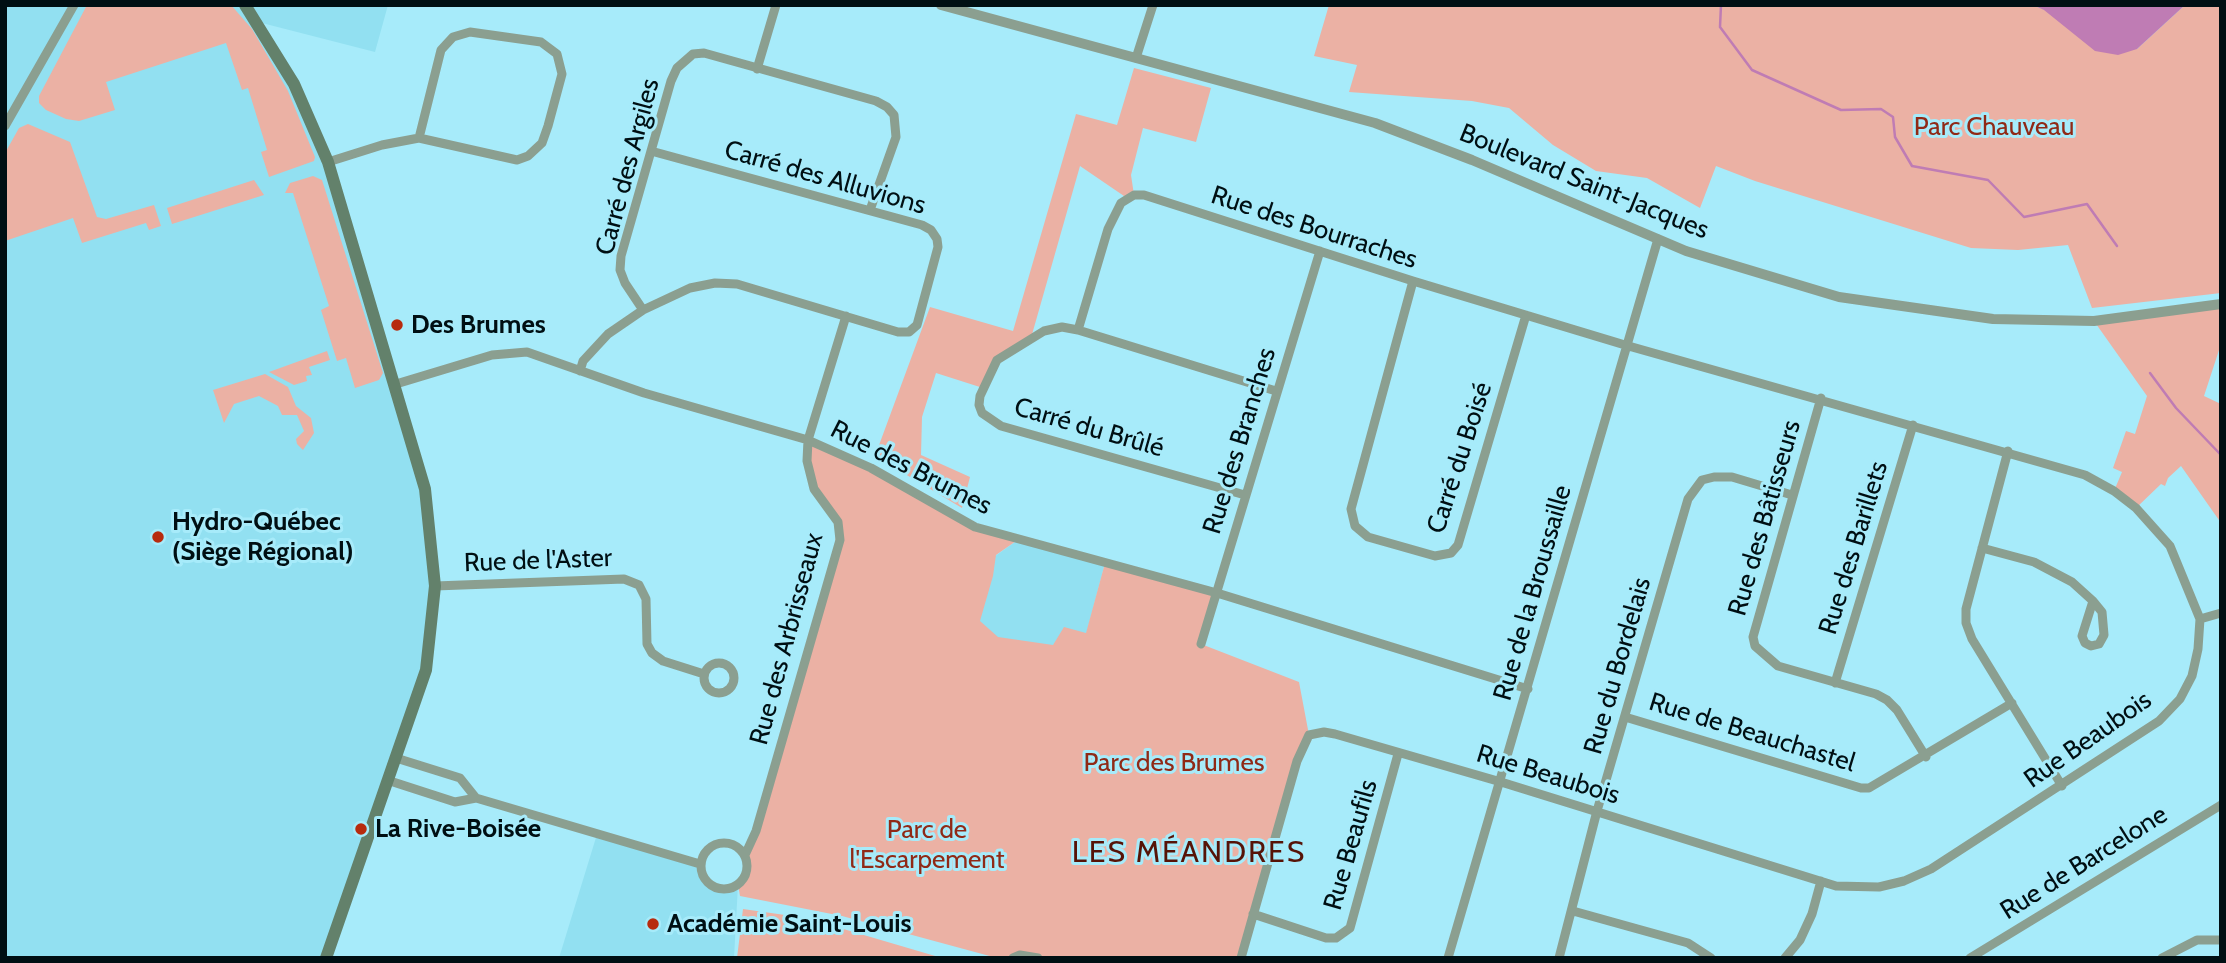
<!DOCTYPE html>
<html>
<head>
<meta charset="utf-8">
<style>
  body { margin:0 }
  #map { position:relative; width:2226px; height:963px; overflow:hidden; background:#a7ebfa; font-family:Cabin,sans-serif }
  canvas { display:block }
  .frame { position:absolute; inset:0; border:7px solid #000f13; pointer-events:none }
</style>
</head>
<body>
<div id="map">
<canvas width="2226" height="963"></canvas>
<div class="frame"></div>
</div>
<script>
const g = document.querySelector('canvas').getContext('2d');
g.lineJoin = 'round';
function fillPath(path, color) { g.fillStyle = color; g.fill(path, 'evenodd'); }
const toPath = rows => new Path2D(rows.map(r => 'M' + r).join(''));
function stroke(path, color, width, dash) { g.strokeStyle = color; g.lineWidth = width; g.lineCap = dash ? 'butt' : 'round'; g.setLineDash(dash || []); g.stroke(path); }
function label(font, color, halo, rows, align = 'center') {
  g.font = font + ' Cabin,sans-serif'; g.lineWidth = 6; g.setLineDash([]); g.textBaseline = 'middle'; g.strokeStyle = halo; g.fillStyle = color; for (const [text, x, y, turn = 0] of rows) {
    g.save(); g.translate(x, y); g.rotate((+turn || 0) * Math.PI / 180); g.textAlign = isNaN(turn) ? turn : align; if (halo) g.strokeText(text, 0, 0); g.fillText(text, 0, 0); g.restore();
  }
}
const built = toPath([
  [5,5,388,5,375,52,258,22,310,117,425,489,435,586,426,670,326,958,5,958],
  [1019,539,1105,563,1047,782,905,621],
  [598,831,700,864,702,875,708,884,718,889,738,885,734,958,559,958]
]);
const green = toPath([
  [87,5,231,5,252,29,288,91,315,157,314,161,269,177,261,152,267,150,248,88,242,90,226,43,106,82,115,110,79,121,66,119,46,110,39,103,39,96],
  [1329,5,2033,5,2137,49,2185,5,2221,5,2221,293,2092,308,2068,245,2018,250,1971,248,1755,181,1716,166,1700,208,1647,178,1596,171,1553,145,1509,108,1472,101,1349,92,1357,65,1314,56],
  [1134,68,1211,88,1196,142,1143,128,1131,175,1134,195,1124,196,1080,166,1031,338,997,360,983,388,936,373,922,417,921,455,970,477,962,508,875,456,930,307,1013,331,1076,114,1117,125],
  [28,124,70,142,97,217,106,219,154,205,161,226,149,230,146,223,82,243,73,218,5,241,5,153,19,128],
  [313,176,322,180,383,373,379,380,355,388,346,358,337,361,321,310,329,306,293,193,285,193,290,183],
  [254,180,264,195,172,224,167,208],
  [2221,304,2221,344,2204,396,2221,404,2221,523,2181,466,2168,478,2165,486,2161,484,2136,508,2114,491,2122,472,2113,468,2126,431,2135,434,2147,396,2094,321],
  [327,351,330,360,309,367,312,375,306,376,307,381,294,385,269,372],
  [265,374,288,387,296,406,311,418,314,433,303,450,297,444,296,439,304,431,297,415,282,415,278,406,259,396,234,404,224,423,213,390],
  [808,440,852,458,950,516,1019,539,996,555,993,576,980,621,998,637,1053,645,1064,627,1086,633,1105,563,1217,593,1201,644,1299,682,1309,735,1241,958,997,958,842,916,740,896,738,885,746,875,748,865,745,855,830,578,838,522,814,489],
  [743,909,806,918,942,958,737,958]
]);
const water = toPath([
  [2033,5,2185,5,2137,49,2118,55,2095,51,2044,10]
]);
const stream = toPath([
  [1721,5,1720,27,1752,70,1841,110,1881,109,1893,117,1895,137,1912,166,1988,180,2024,217,2087,204,2117,246],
  [2150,373,2176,408,2221,455]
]);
const minor = toPath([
  [1136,58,1153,5],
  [757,69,776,5],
  [5,126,74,5],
  [328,162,382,145,419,138,517,160,528,156,542,143,548,126,562,74,557,54,541,42,470,32,453,37,441,50,419,138],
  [1413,281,1351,509,1355,526,1368,537,1435,556,1451,553,1458,545,1526,315],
  [643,310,625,283,620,270,621,256,671,81,677,68,693,54,704,53,876,101,887,107,894,115,896,137,870,210],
  [1078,330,1108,229,1121,203,1134,195,1144,195,1413,281,1625,345,2085,475,2114,491,2136,508,2170,546,2200,619,2198,649,2192,676,2180,699,2159,721,1931,869,1904,881,1879,887,1836,886,1501,782,1335,734,1324,732,1309,735,1297,761,1241,958],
  [580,371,583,361,608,334,643,310,690,288,715,283,737,284,898,332,909,332,917,325,938,247,937,239,931,230,922,225,651,151],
  [396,384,492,355,527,352,644,393,808,440,871,468,975,527,1217,593,1528,689],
  [1821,398,1753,637,1755,646,1778,666,1876,694,1887,700,1897,710,1926,757],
  [2008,451,1966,609,1966,623,1972,639,2062,786],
  [1245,495,1001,426,982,413,979,405,980,396,997,360,1044,331,1062,327,1078,330,1276,391],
  [1982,548,2034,562,2072,582,2093,601,2102,612,2104,635,2099,644,2091,646,2085,643,2082,636,2093,601],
  [435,586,624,579,639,585,646,599,647,644,652,653,663,661,704,674],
  [2200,619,2221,613],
  [1201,644,1320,251],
  '704 678a15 15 0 1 1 30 0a15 15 0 1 1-30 0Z',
  [1835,683,1913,425],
  [1625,717,1861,788,1869,788,2012,703],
  [396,758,460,778,476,798],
  [387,780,455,802,476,798,700,864],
  '701 866a23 23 0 1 1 46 0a23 23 0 1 1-46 0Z',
  [745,855,756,831,840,540,838,522,814,489,807,461,808,440,846,316],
  [1573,911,1688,943,1711,958],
  [1253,914,1326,938,1336,938,1350,928,1398,754],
  [1013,958,1020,955,1038,958],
  [1448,958,1658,239],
  [1559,958,1597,811,1688,499,1702,480,1714,477,1732,477,1792,495],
  [1785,958,1800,940,1812,914,1821,881],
  [1970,958,2221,805],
  [2162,958,2197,940,2221,940]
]);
const tertiary = toPath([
  [941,5,1375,123,1472,160,1686,251,1839,297,1993,319,2094,321,2221,304]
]);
const secondary = toPath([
  [245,5,294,84,328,162,425,489,435,586,426,670,326,958]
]);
const markers = [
  [397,325,7,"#b72b0e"],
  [158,537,7,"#b72b0e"],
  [361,829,7,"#b72b0e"],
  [653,924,7,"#b72b0e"]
];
const parkNames = [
  ["Parc Chauveau",1994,127],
  ["Parc des Brumes",1174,763],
  ["Parc de",927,830],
  ["l'Escarpement",927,860]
];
const streetNames = [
  ["Carré des Argiles",628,167,-75],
  ["Carré des Alluvions",825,178,16],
  ["Boulevard Saint-Jacques",1584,182,22],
  ["Rue des Bourraches",1314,228,18],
  ["Carré du Brûlé",1089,428,16],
  ["Rue des Branches",1240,441,-73],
  ["Carré du Boisé",1460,458,-72],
  ["Rue des Brumes",911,468,27],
  ["Rue des Bâtisseurs",1765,518,-74],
  ["Rue des Barillets",1854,548,-73],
  ["Rue de l'Aster",538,561,-2],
  ["Rue de la Broussaille",1533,593,-74],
  ["Rue des Arbrisseaux",787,639,-75],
  ["Rue du Bordelais",1618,666,-74],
  ["Rue de Beauchastel",1752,733,17],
  ["Rue Beaubois",2088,740,-35],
  ["Rue Beaubois",1548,775,17],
  ["Rue Beaufils",1351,845,-74],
  ["Rue de Barcelone",2084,863,-32]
];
const poiNames = [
  ["Des Brumes",411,325],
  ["Hydro-Québec",172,522],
  ["(Siège Régional)",172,552],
  ["La Rive-Boisée",375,829],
  ["Académie Saint-Louis",667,924]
];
const quarterNames = [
  ["LES MÉANDRES",1189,853]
];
fillPath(built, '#92e0f1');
fillPath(green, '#ebb1a4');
fillPath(water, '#bf7cb4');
stroke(stream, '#bf7cb4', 2.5);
stroke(minor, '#8b9f90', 9);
stroke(tertiary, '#8b9f90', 10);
stroke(secondary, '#63816b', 12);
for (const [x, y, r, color] of markers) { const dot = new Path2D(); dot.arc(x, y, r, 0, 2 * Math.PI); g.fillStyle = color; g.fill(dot); stroke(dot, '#a7ebfa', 2.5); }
label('26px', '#902916', '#a7ebfa', parkNames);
label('26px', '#000f13', '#a7ebfa', streetNames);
label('bold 26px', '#000f13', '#a7ebfa', poiNames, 'left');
g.letterSpacing = '2px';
label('30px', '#561307', '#a7ebfa', quarterNames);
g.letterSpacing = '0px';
</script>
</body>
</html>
